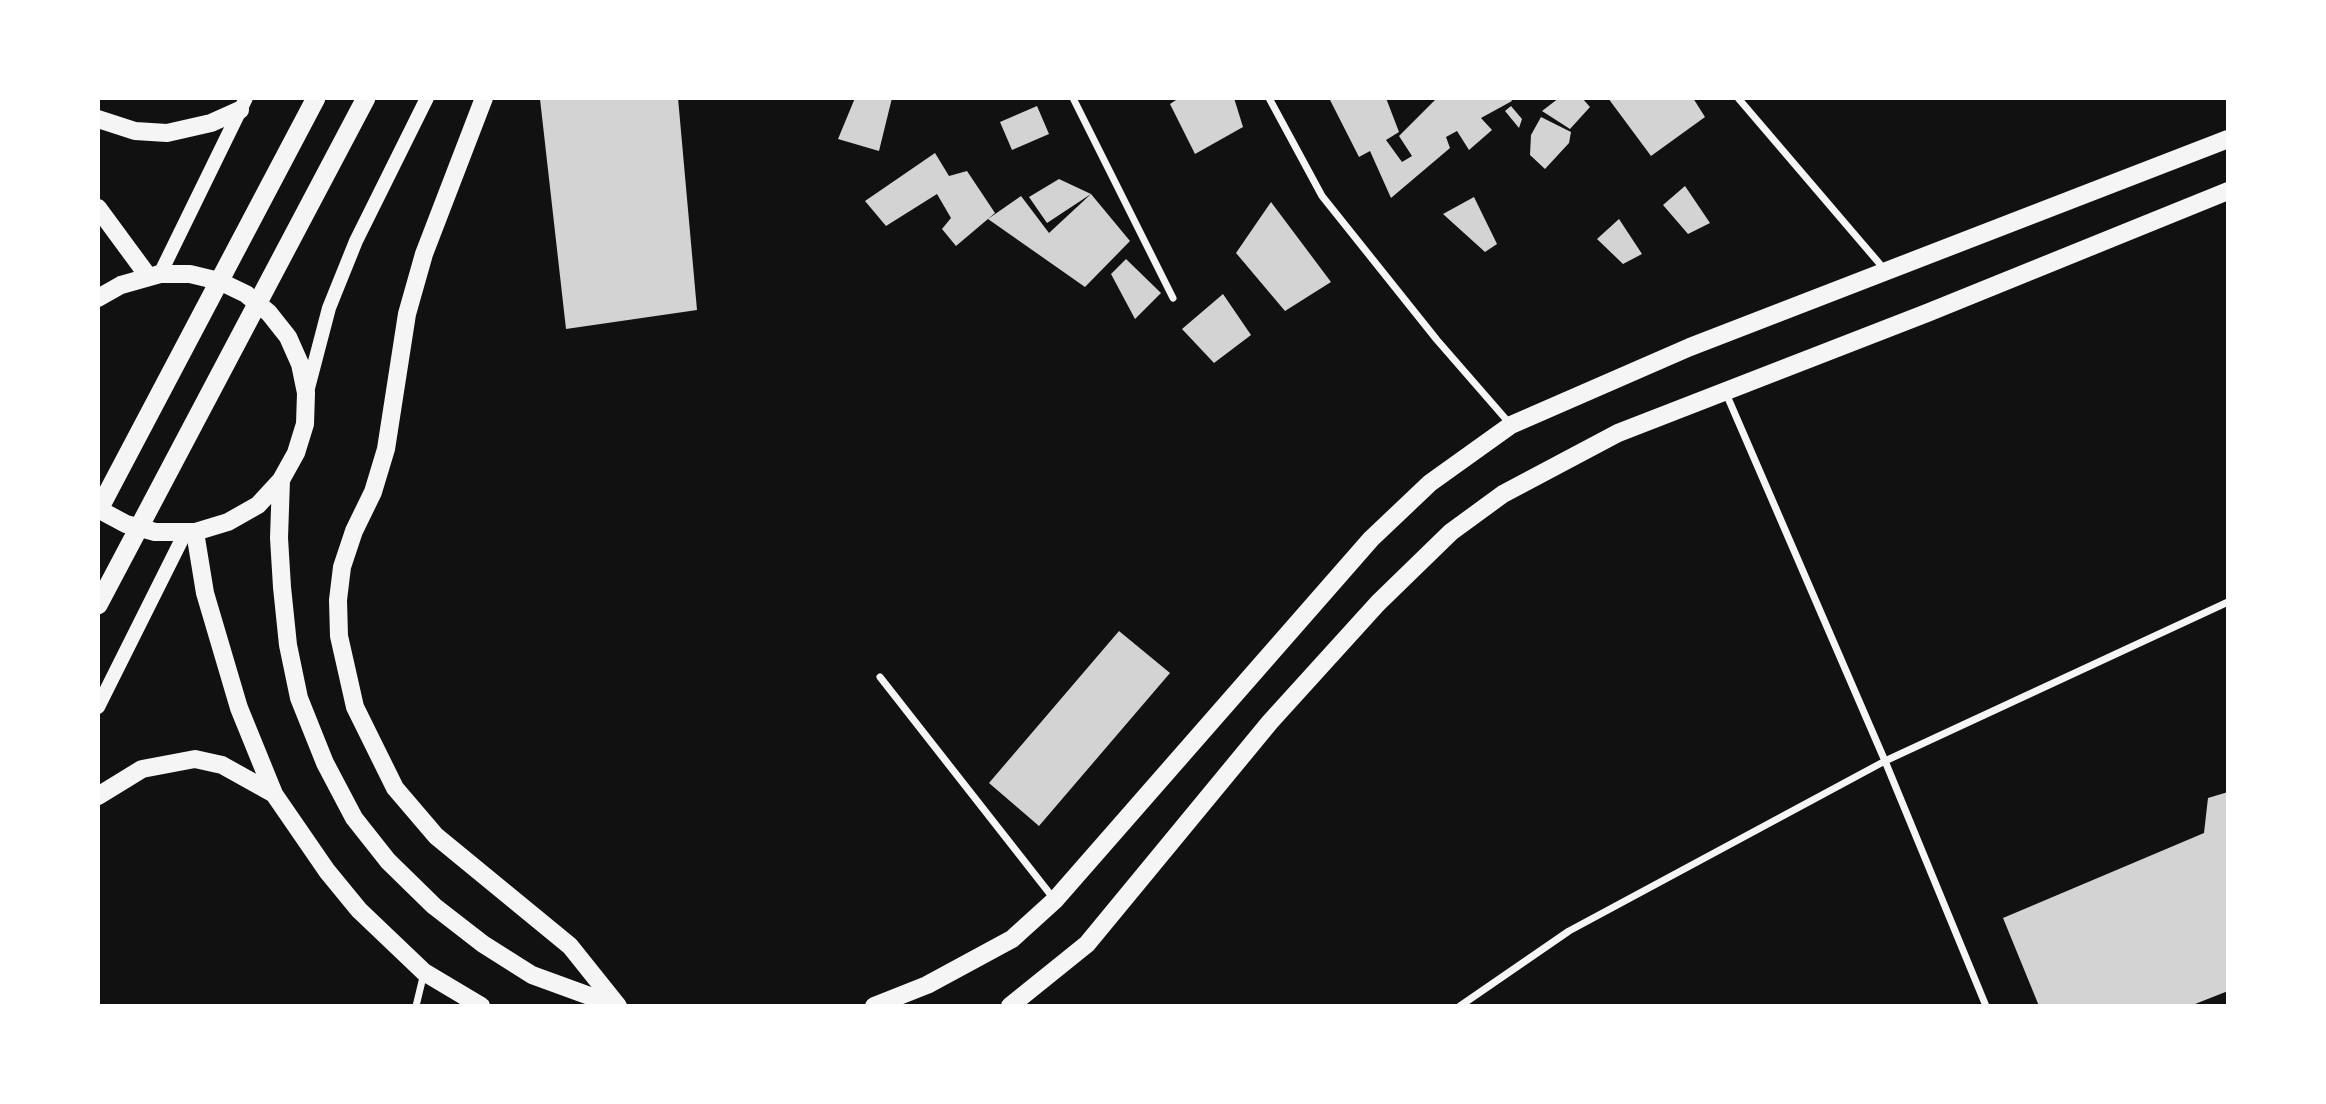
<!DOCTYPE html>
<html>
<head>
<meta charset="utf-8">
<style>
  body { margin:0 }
  #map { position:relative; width:2326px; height:1104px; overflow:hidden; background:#111; font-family:Raleway,sans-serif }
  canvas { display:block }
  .frame { position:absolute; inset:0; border:100px solid #fff; pointer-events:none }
</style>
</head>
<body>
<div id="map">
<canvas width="2326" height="1104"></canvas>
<div class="frame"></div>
</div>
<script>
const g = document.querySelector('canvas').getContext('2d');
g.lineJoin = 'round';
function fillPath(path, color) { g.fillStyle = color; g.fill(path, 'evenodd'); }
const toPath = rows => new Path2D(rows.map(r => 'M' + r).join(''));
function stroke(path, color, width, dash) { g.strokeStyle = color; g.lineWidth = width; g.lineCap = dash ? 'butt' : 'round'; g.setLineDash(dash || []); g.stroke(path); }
const building = toPath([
  [678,98,697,310,566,329,540,99],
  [855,98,892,98,879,151,838,139],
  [1179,98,1234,98,1243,127,1195,154,1170,104],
  [1329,98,1386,98,1399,132,1386,140,1402,162,1412,156,1399,136,1437,98,1510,98,1512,101,1481,118,1492,130,1469,150,1457,131,1446,137,1450,148,1391,198,1370,151,1359,157],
  [1559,98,1582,98,1590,107,1570,129,1542,111],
  [1608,98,1693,98,1705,117,1651,156],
  [1037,106,1049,134,1012,150,1000,122],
  [1511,106,1522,119,1519,128,1505,111],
  [1541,117,1571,132,1569,143,1545,169,1530,155,1531,135],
  [935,153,949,176,967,171,995,213,956,246,942,229,951,218,937,194,886,226,865,201],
  [1059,179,1091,194,1130,241,1085,287,988,219,1021,196,1049,233,1091,194,1047,223,1029,197],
  [1685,186,1710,223,1688,234,1663,205],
  [1474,197,1497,244,1485,252,1443,214],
  [1271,202,1331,282,1285,311,1236,253],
  [1619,219,1642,254,1623,264,1597,239],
  [1126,259,1161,293,1135,319,1111,274],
  [1223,294,1251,335,1214,363,1182,329],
  [1119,631,1170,673,1039,826,989,783],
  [2228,792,2228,991,2190,1006,2039,1006,2003,918,2204,833,2208,798]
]);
const minor = toPath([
  [1073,98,1173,298],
  [1269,98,1322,196,1437,340,1511,425],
  [1738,98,1885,270],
  [1725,391,1885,761,1986,1006],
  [880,677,1054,899],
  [416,1006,424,973],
  [1460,1006,1569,931,1885,761,2228,602]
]);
const secondary = toPath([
  [160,274,246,98],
  [307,392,329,308,356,241,427,98],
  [98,707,185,533]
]);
const primary = toPath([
  [484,98,424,254,407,314,386,449,373,492,354,531,342,567,338,600,339,636,355,707,395,788,436,836,570,946,618,1006],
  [98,119,135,131,167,133,211,123,240,110],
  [98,208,148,276],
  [98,298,121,285,160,274,190,274,219,281,246,294,269,313,288,337,300,364,306,393,305,424,296,453,281,480,258,505,228,522,195,532,155,532,126,524,98,509],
  [281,480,279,538,282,587,288,645,299,698,325,763,354,818,388,861,434,906,483,944,532,975,617,1006],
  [195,532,205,593,239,708,274,794,327,871,359,910,424,972,481,1006],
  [98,796,142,769,195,759,222,765,274,794],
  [874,1006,927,985,1012,939,1055,900,1371,539,1430,483,1511,425,1690,347,2228,139],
  [1010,1006,1087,944,1270,722,1378,603,1451,532,1503,494,1618,433,1927,313,2228,191]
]);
const trunk = toPath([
  [98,511,316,98],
  [98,605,366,98]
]);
fillPath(building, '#d3d3d3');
stroke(minor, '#f5f5f5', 7);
stroke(secondary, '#f5f5f5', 14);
stroke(primary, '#f5f5f5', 18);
stroke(trunk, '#f5f5f5', 19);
</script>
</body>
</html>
